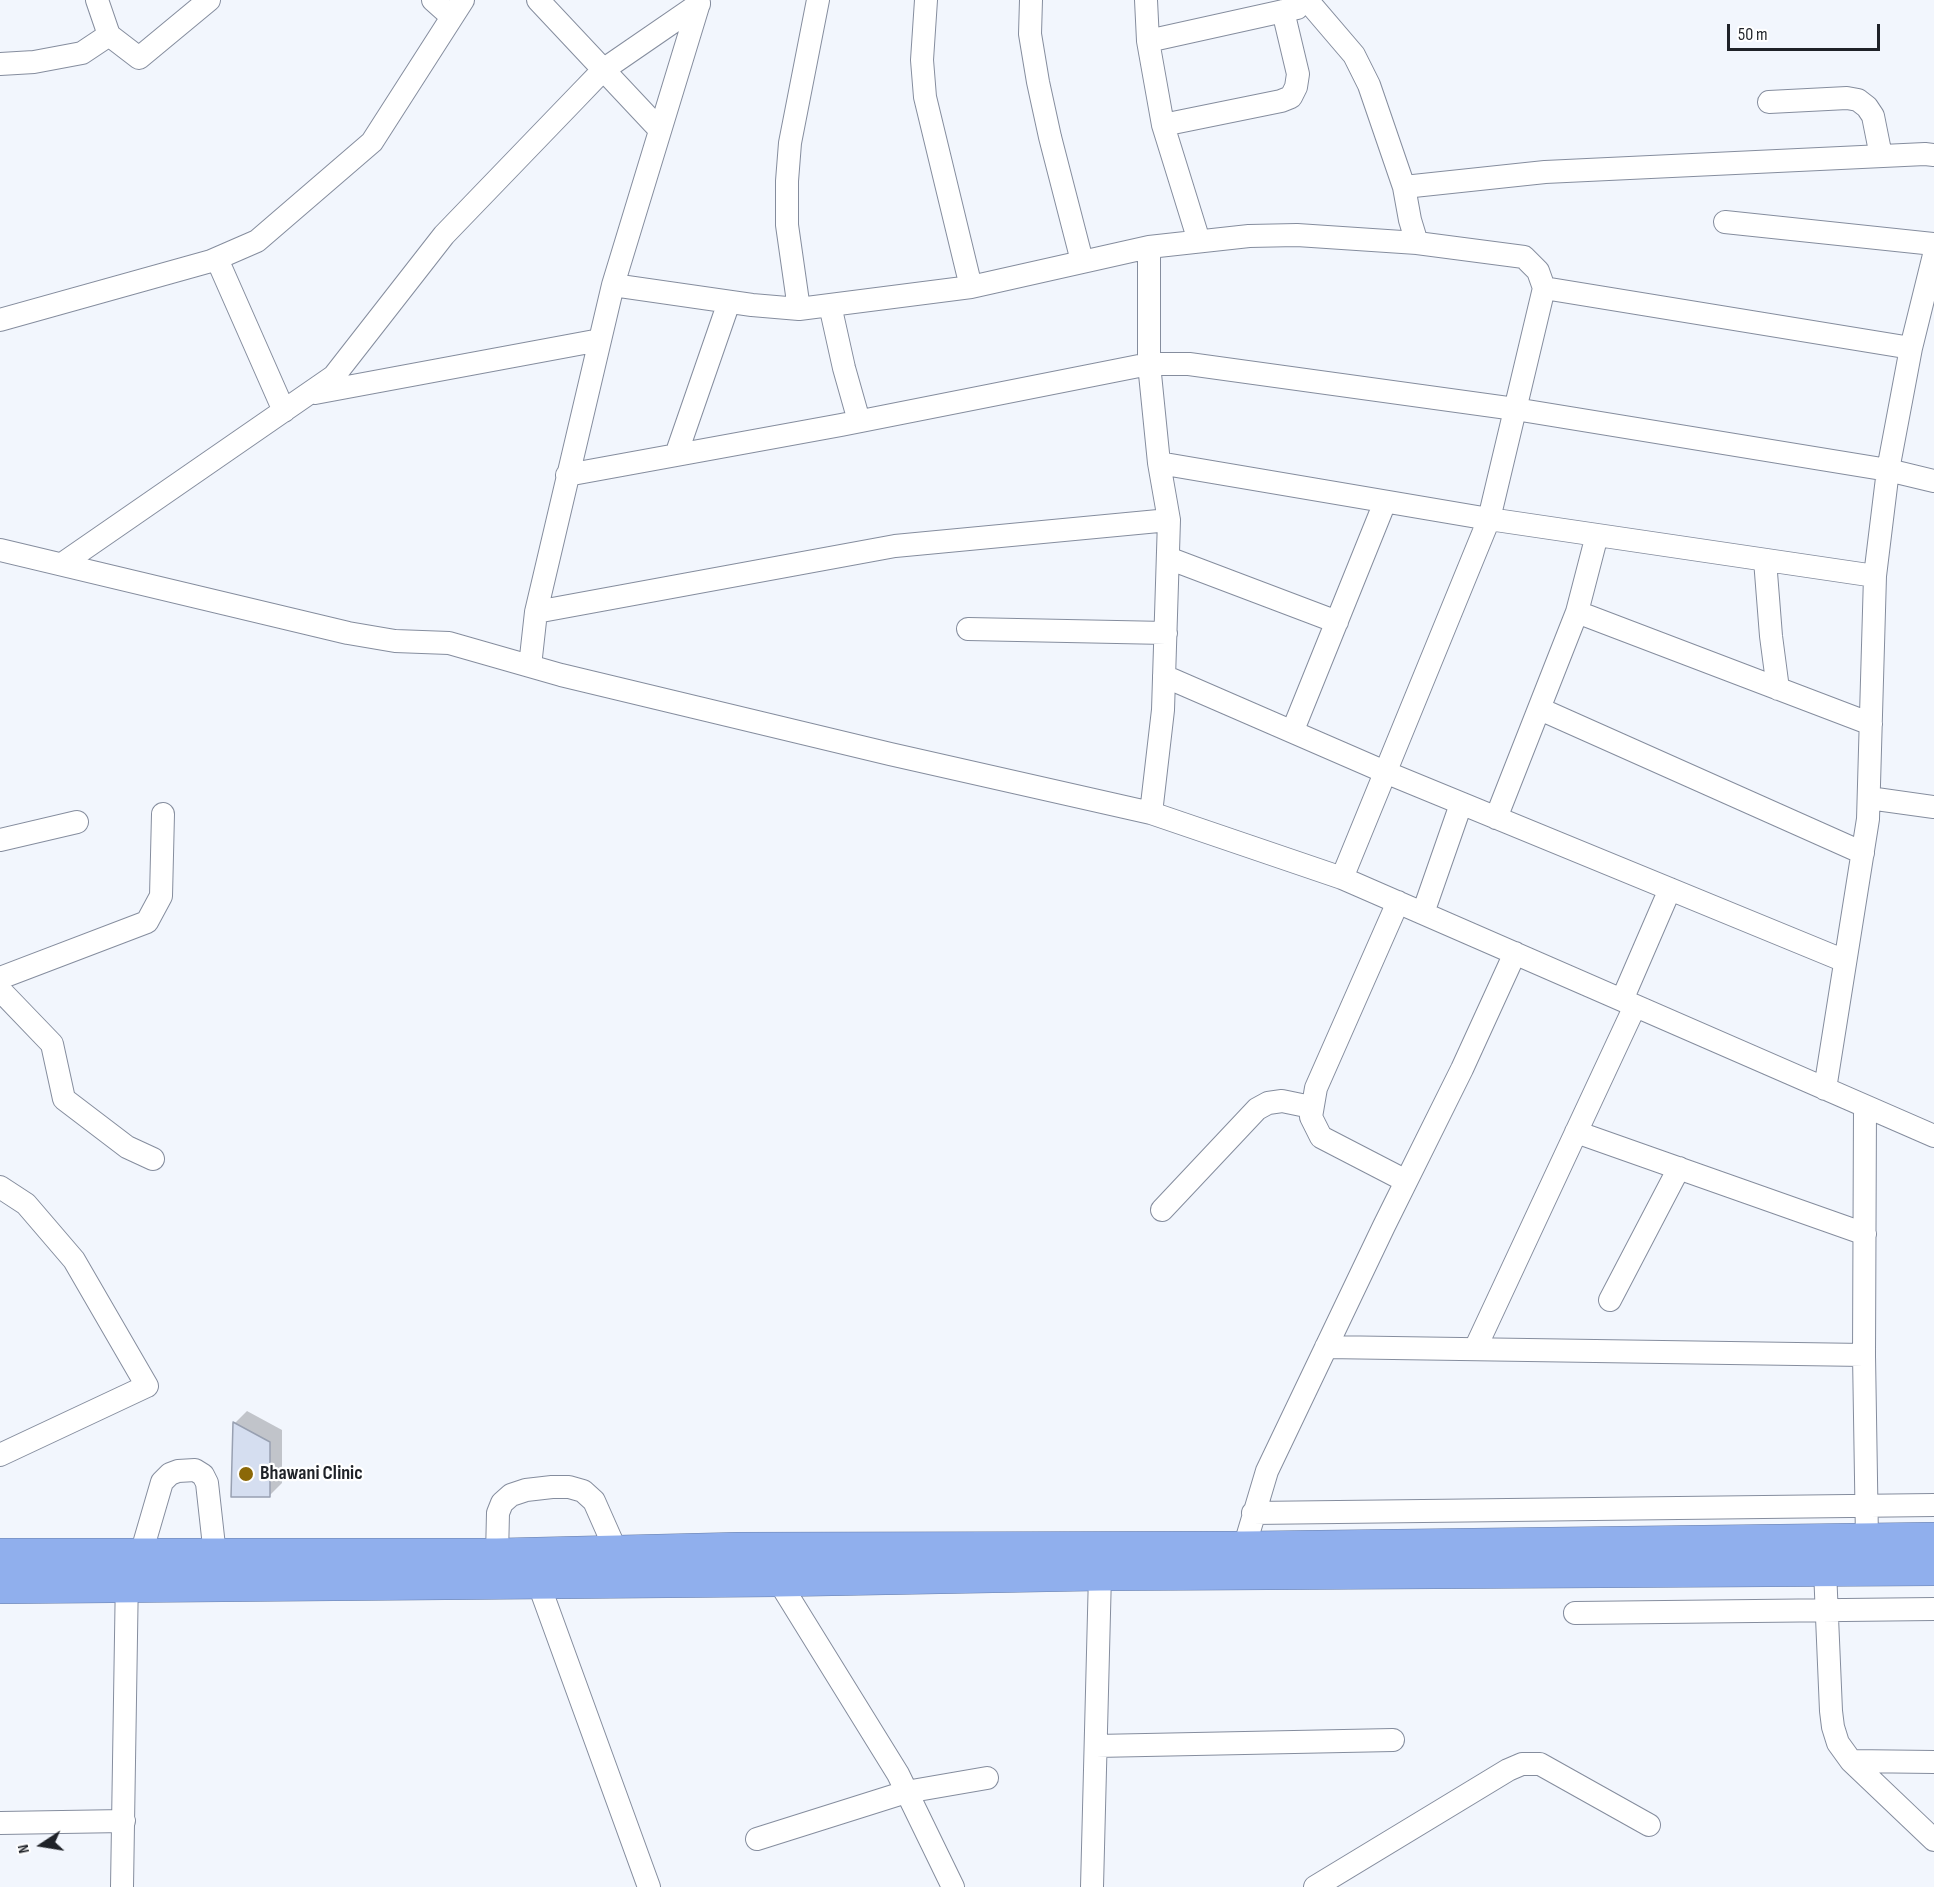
<!DOCTYPE html>
<html>
<head>
<meta charset="utf-8">
<style>
  body { margin:0 }
  #map { position:relative; width:1934px; height:1887px; overflow:hidden; background:#f2f6fd; font-family:"Sofia Sans Condensed",sans-serif }
  canvas { display:block }
  .north { position:absolute; left:12px; top:1815px; width:60px; height:60px; -webkit-text-stroke:4px #fff; paint-order:stroke; rotate:258deg; font-size:16px; font-weight:700; line-height:24px; text-align:center; color:#1f2228 }
  .north::after { content:''; display:block; margin:auto; width:21px; height:27px; background:#1f2228; clip-path:polygon(50% 0,100% 100%,50% 72%,0 100%) }
  .scale { position:absolute; left:1727px; top:24px; width:153px; height:27px; box-sizing:border-box; border:3px solid #1f2228; border-top:0; padding-left:8px; font-size:18px; line-height:21px; white-space:nowrap; color:#1f2228; -webkit-text-stroke:4px #fff; paint-order:stroke }
</style>
</head>
<body>
<div id="map">
<canvas width="1934" height="1887"></canvas>
<div class="north">N</div>
<div class="scale">50 m</div>
</div>
<script>
const g = document.querySelector('canvas').getContext('2d');
g.lineJoin = 'round';
function fillPath(path, color) { g.fillStyle = color; g.fill(path, 'evenodd'); }
const toPath = rows => new Path2D(rows.map(r => 'M' + r).join(''));
function stroke(path, color, width, dash) { g.strokeStyle = color; g.lineWidth = width; g.lineCap = dash ? 'butt' : 'round'; g.setLineDash(dash || []); g.stroke(path); }
function label(font, color, halo, rows, align = 'center') {
  g.font = font + ' "Sofia Sans Condensed",sans-serif'; g.lineWidth = 4.5; g.setLineDash([]); g.textBaseline = 'middle'; g.strokeStyle = halo; g.fillStyle = color; for (const [text, x, y, turn = 0] of rows) {
    g.save(); g.translate(x, y); g.rotate((+turn || 0) * Math.PI / 180); g.textAlign = isNaN(turn) ? turn : align; if (halo) g.strokeText(text, 0, 0); g.fillText(text, 0, 0); g.restore();
  }
}
const shadow = toPath([
  [247,1411,282,1430,282,1483,270,1495,232,1495,235,1423]
]);
const building = toPath([
  [233,1422,270,1442,270,1497,231,1497,233,1422]
]);
const minor = toPath([
  [97,0,109,35,139,58,209,0],
  [433,0,452,17],
  [538,0,660,130],
  [926,0,922,60,925,97,971,287],
  [1031,0,1030,34,1038,82,1050,137,1082,261],
  [1146,0,1148,41,1163,125,1199,241],
  [1307,0,1354,55,1369,85,1404,187,1410,220,1417,243],
  [1148,41,1297,8],
  [0,64,34,62,82,53,109,35],
  [1769,102,1847,98,1858,100,1867,107,1873,116,1881,156],
  [1163,125,1281,101,1291,97,1296,87,1298,74,1283,11],
  [1404,187,1545,172,1925,154,1934,155],
  [1725,222,1934,244],
  [1149,247,1249,236,1297,235,1417,243,1524,257,1538,271,1544,288,1489,519,1875,576],
  [217,259,284,411],
  [1544,288,1911,348,1888,470,1934,481],
  [830,305,844,368,859,421],
  [799,309,787,225,787,181,790,143,818,0],
  [0,320,211,261,257,241,372,142,463,0],
  [1911,348,1934,255],
  [315,393,600,340],
  [676,455,729,302],
  [1159,463,1489,519,1342,878],
  [567,475,841,425,1149,364,1189,364,1515,409,1888,470,1875,576,1868,819,1825,1089],
  [0,550,348,633,395,641,449,643,561,675,890,754,1151,813,1342,878,1934,1136],
  [1168,558,1337,622],
  [1765,560,1771,636,1778,689],
  [62,564,334,376,444,235,578,96,603,70,699,4],
  [536,612,895,546,1169,520,1159,463,1149,364,1149,247,971,287,799,309,752,305,613,285],
  [1577,612,1871,724],
  [968,629,1166,633],
  [530,666,536,612,613,285,699,3],
  [1164,676,1385,772,1845,961],
  [1540,709,1863,853],
  [1293,730,1385,502],
  [1869,798,1934,807],
  [1151,813,1163,710,1169,520],
  [1496,818,1577,612,1597,535],
  [0,840,77,822],
  [1398,902,1316,1088,1311,1117,1321,1137,1406,1181],
  [1423,913,1461,804],
  [0,978,147,922,161,896,163,814],
  [0,990,52,1044,64,1099,127,1147,153,1159],
  [1622,1000,1670,889],
  [1865,1106,1864,1355,1867,1540],
  [1576,1132,1865,1234],
  [0,1187,26,1204,74,1260,147,1386,0,1455],
  [1162,1210,1257,1109,1268,1103,1282,1101,1311,1107],
  [1610,1300,1679,1168],
  [1326,1347,1864,1355],
  [1475,1349,1635,1006],
  [1253,1513,1934,1505],
  [1244,1548,1267,1471,1384,1226,1462,1069,1515,953],
  [497,1555,498,1513,502,1503,511,1495,526,1490,552,1487,569,1487,583,1491,594,1501,617,1553],
  [140,1569,141,1554,162,1482,170,1474,178,1471,195,1470,203,1475,207,1483,215,1555],
  [1825,1570,1831,1711,1833,1727,1838,1743,1851,1761,1934,1762],
  [778,1580,898,1774,953,1887],
  [538,1582,649,1887],
  [1575,1613,1934,1609],
  [1096,1746,1393,1740],
  [1851,1761,1934,1840],
  [0,1823,124,1821],
  [757,1839,906,1792,987,1778],
  [122,1887,127,1574],
  [1092,1887,1100,1574],
  [1315,1887,1508,1770,1522,1764,1540,1764,1649,1825]
]);
const highway = toPath([
  [0,1555,497,1555,739,1549,1244,1548,1934,1539],
  [0,1587,778,1580,1100,1574,1934,1569]
]);
const markers = [
  [246,1474,8,"#8b6808"]
];
const poiNames = [
  ["Bhawani Clinic",260,1474]
];
fillPath(shadow, '#0003');
fillPath(building, '#d5def0');
stroke(building, '#98a0b1', 1.5);
stroke(minor, '#858d9e', 24);
stroke(highway, '#687ea8', 34);
stroke(minor, '#fff', 22);
stroke(highway, '#90afed', 33);
for (const [x, y, r, color] of markers) { const dot = new Path2D(); dot.arc(x, y, r, 0, 2 * Math.PI); g.fillStyle = color; g.fill(dot); stroke(dot, '#fff', 2); }
label('bold 20px', '#1f2228', '#fff', poiNames, 'left');
</script>
</body>
</html>
